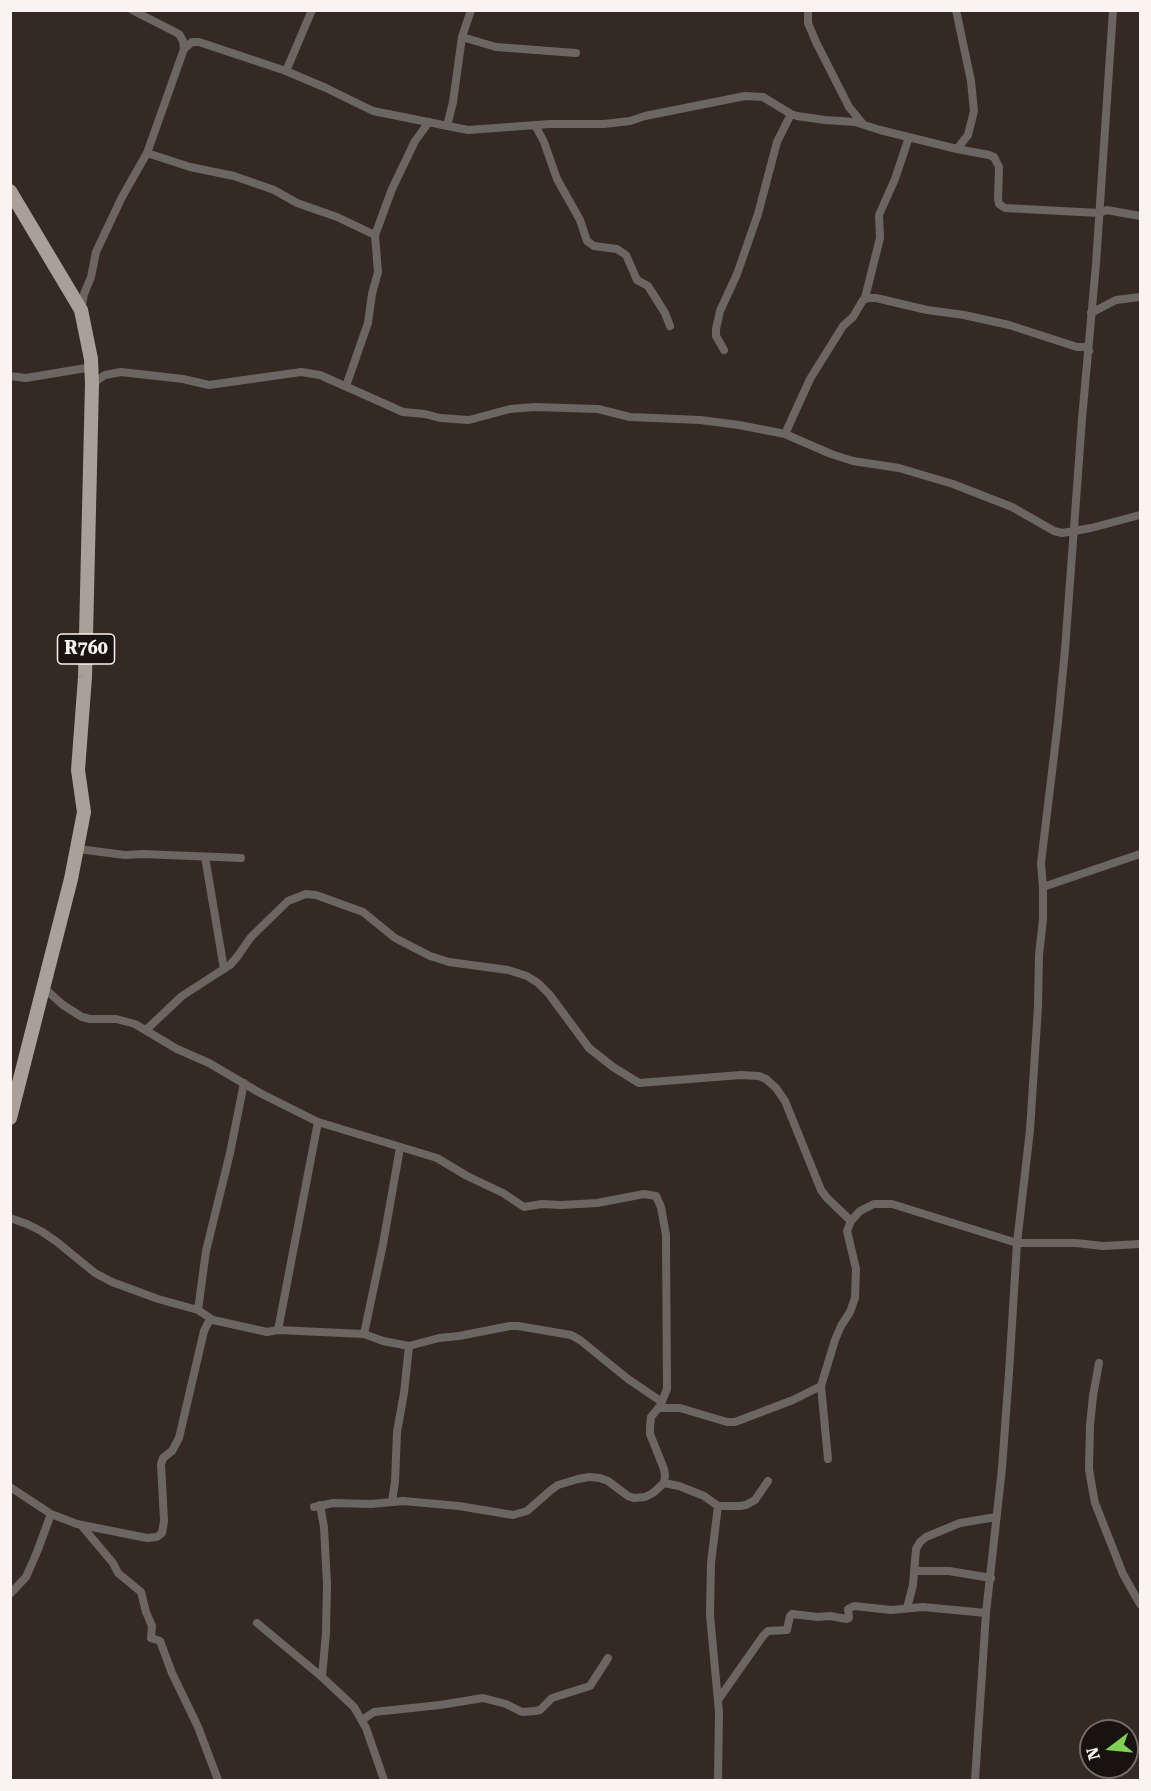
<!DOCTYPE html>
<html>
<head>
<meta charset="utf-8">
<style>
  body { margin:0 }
  #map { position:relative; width:1151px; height:1791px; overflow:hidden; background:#352923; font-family:"Roboto Serif",serif }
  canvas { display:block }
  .frame { position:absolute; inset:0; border:12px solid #fbf3ef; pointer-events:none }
  .north { position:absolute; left:1079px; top:1719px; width:60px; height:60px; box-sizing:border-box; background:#181310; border:2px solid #736d69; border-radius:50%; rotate:254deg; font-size:16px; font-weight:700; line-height:24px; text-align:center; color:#fbf3ef }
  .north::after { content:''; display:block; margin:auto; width:21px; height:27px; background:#80d052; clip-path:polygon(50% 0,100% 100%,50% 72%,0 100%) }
</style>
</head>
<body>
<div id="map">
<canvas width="1151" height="1791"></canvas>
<div class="frame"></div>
<div class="north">N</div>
</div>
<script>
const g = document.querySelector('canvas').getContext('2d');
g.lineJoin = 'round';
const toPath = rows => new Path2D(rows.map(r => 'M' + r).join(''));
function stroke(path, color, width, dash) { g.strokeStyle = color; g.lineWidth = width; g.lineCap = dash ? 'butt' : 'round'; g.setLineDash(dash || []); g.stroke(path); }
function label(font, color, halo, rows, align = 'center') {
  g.font = font + ' "Roboto Serif",serif'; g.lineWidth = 4.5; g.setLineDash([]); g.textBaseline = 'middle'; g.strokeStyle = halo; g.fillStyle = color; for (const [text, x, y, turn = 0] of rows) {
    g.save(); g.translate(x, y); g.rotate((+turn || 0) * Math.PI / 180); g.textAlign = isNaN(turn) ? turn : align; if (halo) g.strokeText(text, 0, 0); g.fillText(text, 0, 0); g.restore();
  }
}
const street = toPath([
  [132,10,179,34,183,41,184,49],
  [808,10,808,23,816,42,849,107,863,124],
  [956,10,971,81,974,111,968,135,957,149],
  [462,37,496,47,576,53],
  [286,71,312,10],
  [535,125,544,142,557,179,580,220,587,241,594,246,617,249,626,255,637,280,648,286,665,313,670,326],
  [447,126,453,102,462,37,471,10],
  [147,153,190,167,234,176,274,190,297,203,337,217,375,235],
  [865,298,880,238,879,215,895,179,909,137],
  [81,310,84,294,91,277,96,252,122,197,147,153,184,49,192,42,199,42,286,71,326,88,373,111,468,130,550,124,604,124,630,121,645,116,745,96,763,97,791,114,797,116,825,120,855,122,880,130,957,149,989,155,994,157,999,167,998,199,999,204,1005,208,1099,213,1107,210,1140,216],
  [1091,313,1116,300,1140,297],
  [724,350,716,336,716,329,720,311,737,274,758,214,777,142,791,114],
  [10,376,26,378,92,367],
  [92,384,105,375,121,372,183,379,209,385,301,372,320,375,403,412,425,414,440,418,469,420,510,409,535,407,598,409,630,417,700,420,739,425,785,434,831,454,853,461,899,468,953,484,1012,507,1054,531,1062,533,1091,528,1140,515],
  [346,386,368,323,372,294,378,272,375,235,392,189,415,141,429,122],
  [785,434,810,379,843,326,853,317,863,300,868,298,876,298,927,310,964,315,1009,325,1077,347,1085,347,1089,351],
  [78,849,125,855,143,854,241,858],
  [205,857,224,969],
  [1043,887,1140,854],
  [44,988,63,1005,82,1017,90,1019,116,1019,135,1024,177,1049,209,1063,260,1093,318,1122,437,1158,467,1176,503,1193,524,1207,542,1204,561,1205,597,1203,644,1194,656,1196,661,1207,666,1235,667,1389,660,1406,651,1417,650,1427,650,1434,664,1469,665,1475,664,1483],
  [146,1030,182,996,230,965,237,957,251,937,288,901,306,894,316,895,363,912,395,938,430,956,449,962,508,970,527,976,538,983,549,994,589,1048,613,1067,639,1083,741,1075,759,1076,766,1079,776,1088,785,1101,821,1190,827,1198,851,1221],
  [10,1218,27,1224,41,1231,57,1242,95,1273,112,1282,158,1299,198,1310,213,1320],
  [198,1310,206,1251,230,1153,244,1083],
  [278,1330,318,1122],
  [364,1334,383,1244,400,1148],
  [1099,1363,1093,1396,1090,1425,1089,1469,1092,1487,1095,1503,1123,1574,1140,1604],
  [659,1408,680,1408,727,1422,735,1422,793,1400,821,1386],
  [828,1459,821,1386,835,1340,841,1326,850,1312,855,1298,856,1269,847,1231,851,1221,860,1211,874,1204,892,1204,1017,1243,1076,1243,1103,1246,1140,1244],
  [10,1487,51,1514,77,1524,147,1538,157,1537,162,1533,164,1521,161,1464,163,1458,172,1451,179,1438,204,1331,209,1321,213,1320,267,1332,278,1330,364,1334,383,1341,409,1346,439,1338,459,1336,510,1326,518,1326,571,1335,580,1340,628,1379,662,1402],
  [392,1501,395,1482,397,1432,404,1393,409,1346],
  [320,1505,324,1527,327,1584,326,1633,322,1677],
  [718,1506,711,1563,710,1615,719,1712,718,1780],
  [314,1507,333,1503,371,1504,403,1501,459,1506,513,1515,527,1511,551,1490,558,1485,578,1479,589,1477,600,1478,608,1481,628,1496,634,1498,645,1497,653,1493,664,1483,679,1486,704,1496,718,1506,740,1506,746,1505,755,1500,768,1481],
  [81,1525,113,1563,118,1573,141,1592,146,1612,152,1626,151,1638,160,1641,172,1673,198,1727,218,1780],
  [914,1571,949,1571,991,1578],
  [10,1594,26,1577,37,1552,51,1514],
  [907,1608,913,1585,916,1549,920,1542,926,1537,960,1523,996,1517],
  [257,1623,322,1677,354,1707,366,1728,384,1780],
  [718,1700,763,1636,768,1631,787,1630,790,1616,792,1614,818,1617,830,1616,847,1619,849,1618,848,1609,854,1606,891,1610,923,1607,986,1613],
  [362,1720,374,1712,440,1705,483,1698,506,1704,522,1712,535,1711,540,1710,552,1698,590,1686,608,1658],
  [975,1780,986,1613,1002,1468,1009,1373,1017,1243,1030,1130,1038,1007,1039,955,1043,919,1043,887,1041,863,1058,722,1065,650,1082,419,1096,264,1113,10]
]);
const primary = toPath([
  [10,191,81,310,91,359,92,384,85,677,78,770,84,812,71,879,10,1118]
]);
const shields = [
  [86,649,57]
];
const shieldNames = [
  ["R760",86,649]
];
stroke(street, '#6c6662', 8);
stroke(primary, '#aba098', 14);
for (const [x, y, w] of shields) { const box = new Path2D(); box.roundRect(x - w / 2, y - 15, w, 30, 4.5); g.fillStyle = '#181310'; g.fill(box); stroke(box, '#fbf3ef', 1.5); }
label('bold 18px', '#fbf3ef', null, shieldNames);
</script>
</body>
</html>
